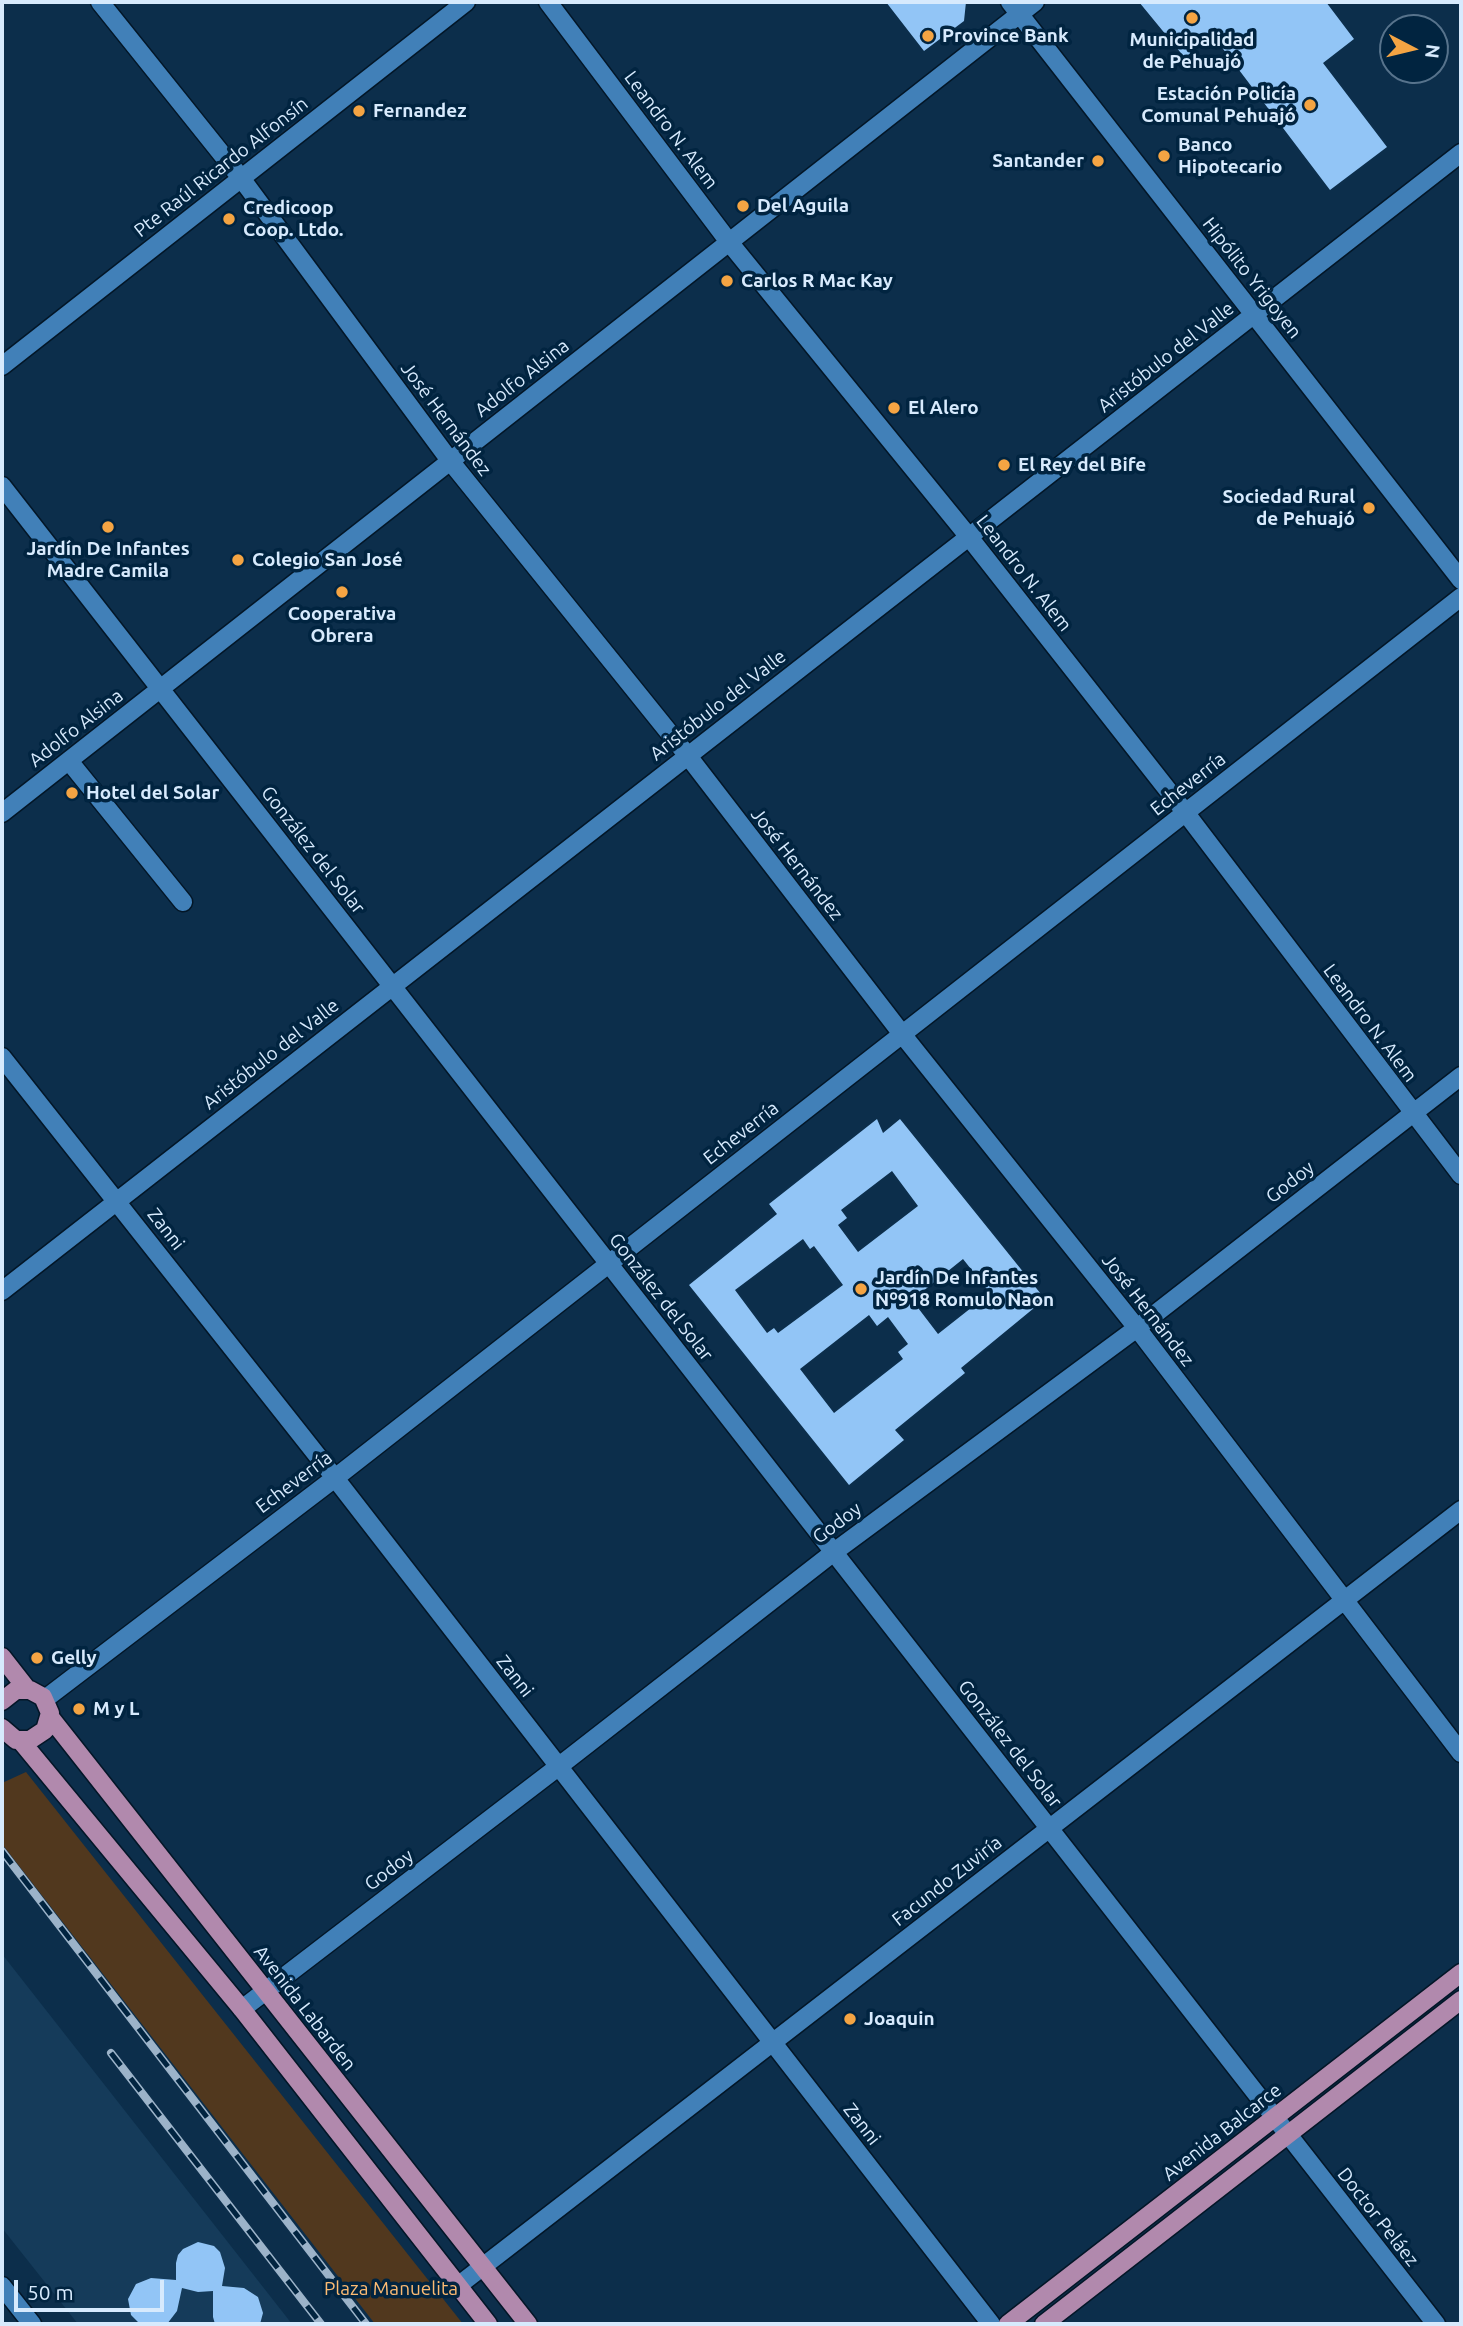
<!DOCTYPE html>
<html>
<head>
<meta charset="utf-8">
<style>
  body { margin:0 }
  #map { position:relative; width:1463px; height:2326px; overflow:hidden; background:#0c2e4b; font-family:Ubuntu,sans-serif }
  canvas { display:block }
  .frame { position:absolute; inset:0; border:4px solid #d7eafd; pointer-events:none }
  .north { position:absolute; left:1379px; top:14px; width:70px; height:70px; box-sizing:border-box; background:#012440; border:2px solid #57738c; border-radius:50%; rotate:97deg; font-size:19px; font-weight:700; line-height:28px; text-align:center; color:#d7eafd }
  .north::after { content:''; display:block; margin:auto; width:24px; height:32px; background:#f4a443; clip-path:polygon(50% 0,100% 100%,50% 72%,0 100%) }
  .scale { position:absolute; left:14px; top:2280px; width:150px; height:32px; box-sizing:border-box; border:4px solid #d7eafd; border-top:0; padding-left:9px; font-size:21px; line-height:24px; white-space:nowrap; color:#d7eafd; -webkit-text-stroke:5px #012440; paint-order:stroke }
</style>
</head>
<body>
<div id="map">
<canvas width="1463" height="2326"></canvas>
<div class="frame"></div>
<div class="north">N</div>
<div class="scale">50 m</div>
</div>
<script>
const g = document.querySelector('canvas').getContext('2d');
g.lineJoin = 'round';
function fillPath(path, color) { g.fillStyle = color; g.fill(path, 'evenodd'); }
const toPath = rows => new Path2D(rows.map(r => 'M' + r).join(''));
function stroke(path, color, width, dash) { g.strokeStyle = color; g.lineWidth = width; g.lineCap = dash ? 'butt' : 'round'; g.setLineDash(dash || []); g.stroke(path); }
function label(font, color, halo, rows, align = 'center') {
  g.font = font + ' Ubuntu,sans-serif'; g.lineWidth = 7; g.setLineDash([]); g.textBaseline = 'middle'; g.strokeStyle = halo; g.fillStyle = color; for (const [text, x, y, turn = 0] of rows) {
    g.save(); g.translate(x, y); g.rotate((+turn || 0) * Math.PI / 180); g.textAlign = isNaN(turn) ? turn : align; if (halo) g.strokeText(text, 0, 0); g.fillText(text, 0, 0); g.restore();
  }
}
const built = toPath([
  [2,1954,292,2324,78,2324,2,2228]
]);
const green = toPath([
  [26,1772,463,2324,375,2324,2,1844,2,1783]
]);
const building = toPath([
  [886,2,966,2,964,21,924,51],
  [1139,2,1326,2,1354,39,1323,63,1387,147,1330,190,1211,33,1185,58],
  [877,1119,883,1133,900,1119,1045,1299,961,1368,965,1373,895,1430,904,1440,849,1485,689,1285,777,1214,769,1204],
  [892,1171,918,1206,858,1252,838,1225,847,1218,841,1210],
  [803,1239,810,1249,814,1246,843,1285,778,1333,774,1328,767,1333,735,1290],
  [963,1259,990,1293,938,1334,912,1300],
  [869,1315,877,1326,888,1317,908,1344,898,1352,903,1359,834,1413,800,1369],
  [198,2242,214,2246,220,2252,225,2268,222,2286,244,2288,258,2297,263,2313,260,2324,215,2324,213,2317,213,2291,198,2292,182,2288,177,2311,167,2324,140,2324,131,2315,128,2299,136,2284,151,2278,176,2280,176,2263,178,2255,183,2249]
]);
const minor = toPath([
  [100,2,241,178,451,462,688,756,902,1034,1137,1328,1461,1753],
  [548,2,729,242,969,537,1185,812,1461,1175],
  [1010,2,1461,580],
  [2,366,466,2],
  [2,486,1436,2324],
  [69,761,183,902],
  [2,813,1035,2],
  [2,1057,335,1478,991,2324],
  [2,1291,1461,153],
  [45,1699,335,1478,1461,597],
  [242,2009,558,1767,834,1552,1137,1328,1461,1076],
  [459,2285,1461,1510],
  [2,2286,32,2324]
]);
const major = toPath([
  [2,1657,27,1689],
  [2,1701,16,1690,30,1690,43,1697,50,1713,45,1730,30,1740,16,1740,2,1728],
  [50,1717,528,2324],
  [20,1740,242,2009,488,2324],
  [1008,2324,1461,1973],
  [1044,2324,1461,2000]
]);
const rail = toPath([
  [2,1851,366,2324],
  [111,2053,321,2324]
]);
const markers = [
  [1192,18,7,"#f4a443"],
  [928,36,7,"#f4a443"],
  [1310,105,7,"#f4a443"],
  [359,111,7,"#f4a443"],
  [1164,156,7,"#f4a443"],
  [1098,161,7,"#f4a443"],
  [743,206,7,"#f4a443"],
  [229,219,7,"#f4a443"],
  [727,281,7,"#f4a443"],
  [894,408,7,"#f4a443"],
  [1004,465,7,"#f4a443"],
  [1369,508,7,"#f4a443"],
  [108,527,7,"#f4a443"],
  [238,560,7,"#f4a443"],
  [342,592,7,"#f4a443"],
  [72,793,7,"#f4a443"],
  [861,1289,7,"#f4a443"],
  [37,1658,7,"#f4a443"],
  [79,1709,7,"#f4a443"],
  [850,2019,7,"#f4a443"]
];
const poiNames = [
  ["Province Bank",942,36],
  ["Municipalidad",1192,40,"center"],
  ["de Pehuajó",1192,62,"center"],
  ["Estación Policía",1296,94,"right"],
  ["Comunal Pehuajó",1296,116,"right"],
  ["Fernandez",373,111],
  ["Banco",1178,145],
  ["Hipotecario",1178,167],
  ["Santander",1084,161,"right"],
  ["Del Aguila",757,206],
  ["Credicoop",243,208],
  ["Coop. Ltdo.",243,230],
  ["Carlos R Mac Kay",741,281],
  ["El Alero",908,408],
  ["El Rey del Bife",1018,465],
  ["Sociedad Rural",1355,497,"right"],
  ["de Pehuajó",1355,519,"right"],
  ["Jardín De Infantes",108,549,"center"],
  ["Madre Camila",108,571,"center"],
  ["Colegio San José",252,560],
  ["Cooperativa",342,614,"center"],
  ["Obrera",342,636,"center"],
  ["Hotel del Solar",86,793],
  ["Jardín De Infantes",875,1278],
  ["Nº918 Romulo Naon",875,1300],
  ["Gelly",51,1658],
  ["M y L",93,1709],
  ["Joaquin",864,2019]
];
const streetNames = [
  ["Leandro N. Alem",671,130,53],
  ["Pte Raúl Ricardo Alfonsín",221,167,-38],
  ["Hipólito Yrigoyen",1252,278,52],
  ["Aristóbulo del Valle",1166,357,-38],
  ["Adolfo Alsina",522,378,-38],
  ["José Hernández",446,419,53],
  ["Leandro N. Alem",1024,573,52],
  ["Aristóbulo del Valle",718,705,-38],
  ["Adolfo Alsina",76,728,-38],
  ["Echeverría",1188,784,-38],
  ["González del Solar",313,850,52],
  ["José Hernández",797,864,52],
  ["Leandro N. Alem",1370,1023,53],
  ["Aristóbulo del Valle",271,1054,-38],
  ["Echeverría",741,1133,-38],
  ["Godoy",1290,1182,-38],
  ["Zanni",166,1229,52],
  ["González del Solar",661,1297,52],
  ["José Hernández",1148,1310,52],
  ["Echeverría",294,1482,-37],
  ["Godoy",837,1523,-37],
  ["Zanni",515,1676,52],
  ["González del Solar",1010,1744,52],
  ["Godoy",389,1870,-37],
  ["Facundo Zuviría",947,1881,-38],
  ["Avenida Labarden",305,2008,52],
  ["Zanni",862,2124,52],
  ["Avenida Balcarce",1222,2132,-38],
  ["Doctor Peláez",1378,2217,52]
];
const parkNames = [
  ["Plaza Manuelita",391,2289]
];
fillPath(built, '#153b5a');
fillPath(green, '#51381e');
fillPath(building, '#92c5f6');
stroke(minor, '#031627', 21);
stroke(major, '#031627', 21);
stroke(minor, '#4180b8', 18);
stroke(major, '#b189ad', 18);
stroke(rail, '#9cb3c9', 8);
stroke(rail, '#012440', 5, [16]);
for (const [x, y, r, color] of markers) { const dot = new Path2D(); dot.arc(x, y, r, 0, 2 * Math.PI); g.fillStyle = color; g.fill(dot); stroke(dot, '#012440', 2.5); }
label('bold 19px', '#d7eafd', '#012440', poiNames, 'left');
label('19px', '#d7eafd', '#012440', streetNames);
label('19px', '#fcbb73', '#012440', parkNames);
</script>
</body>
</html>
